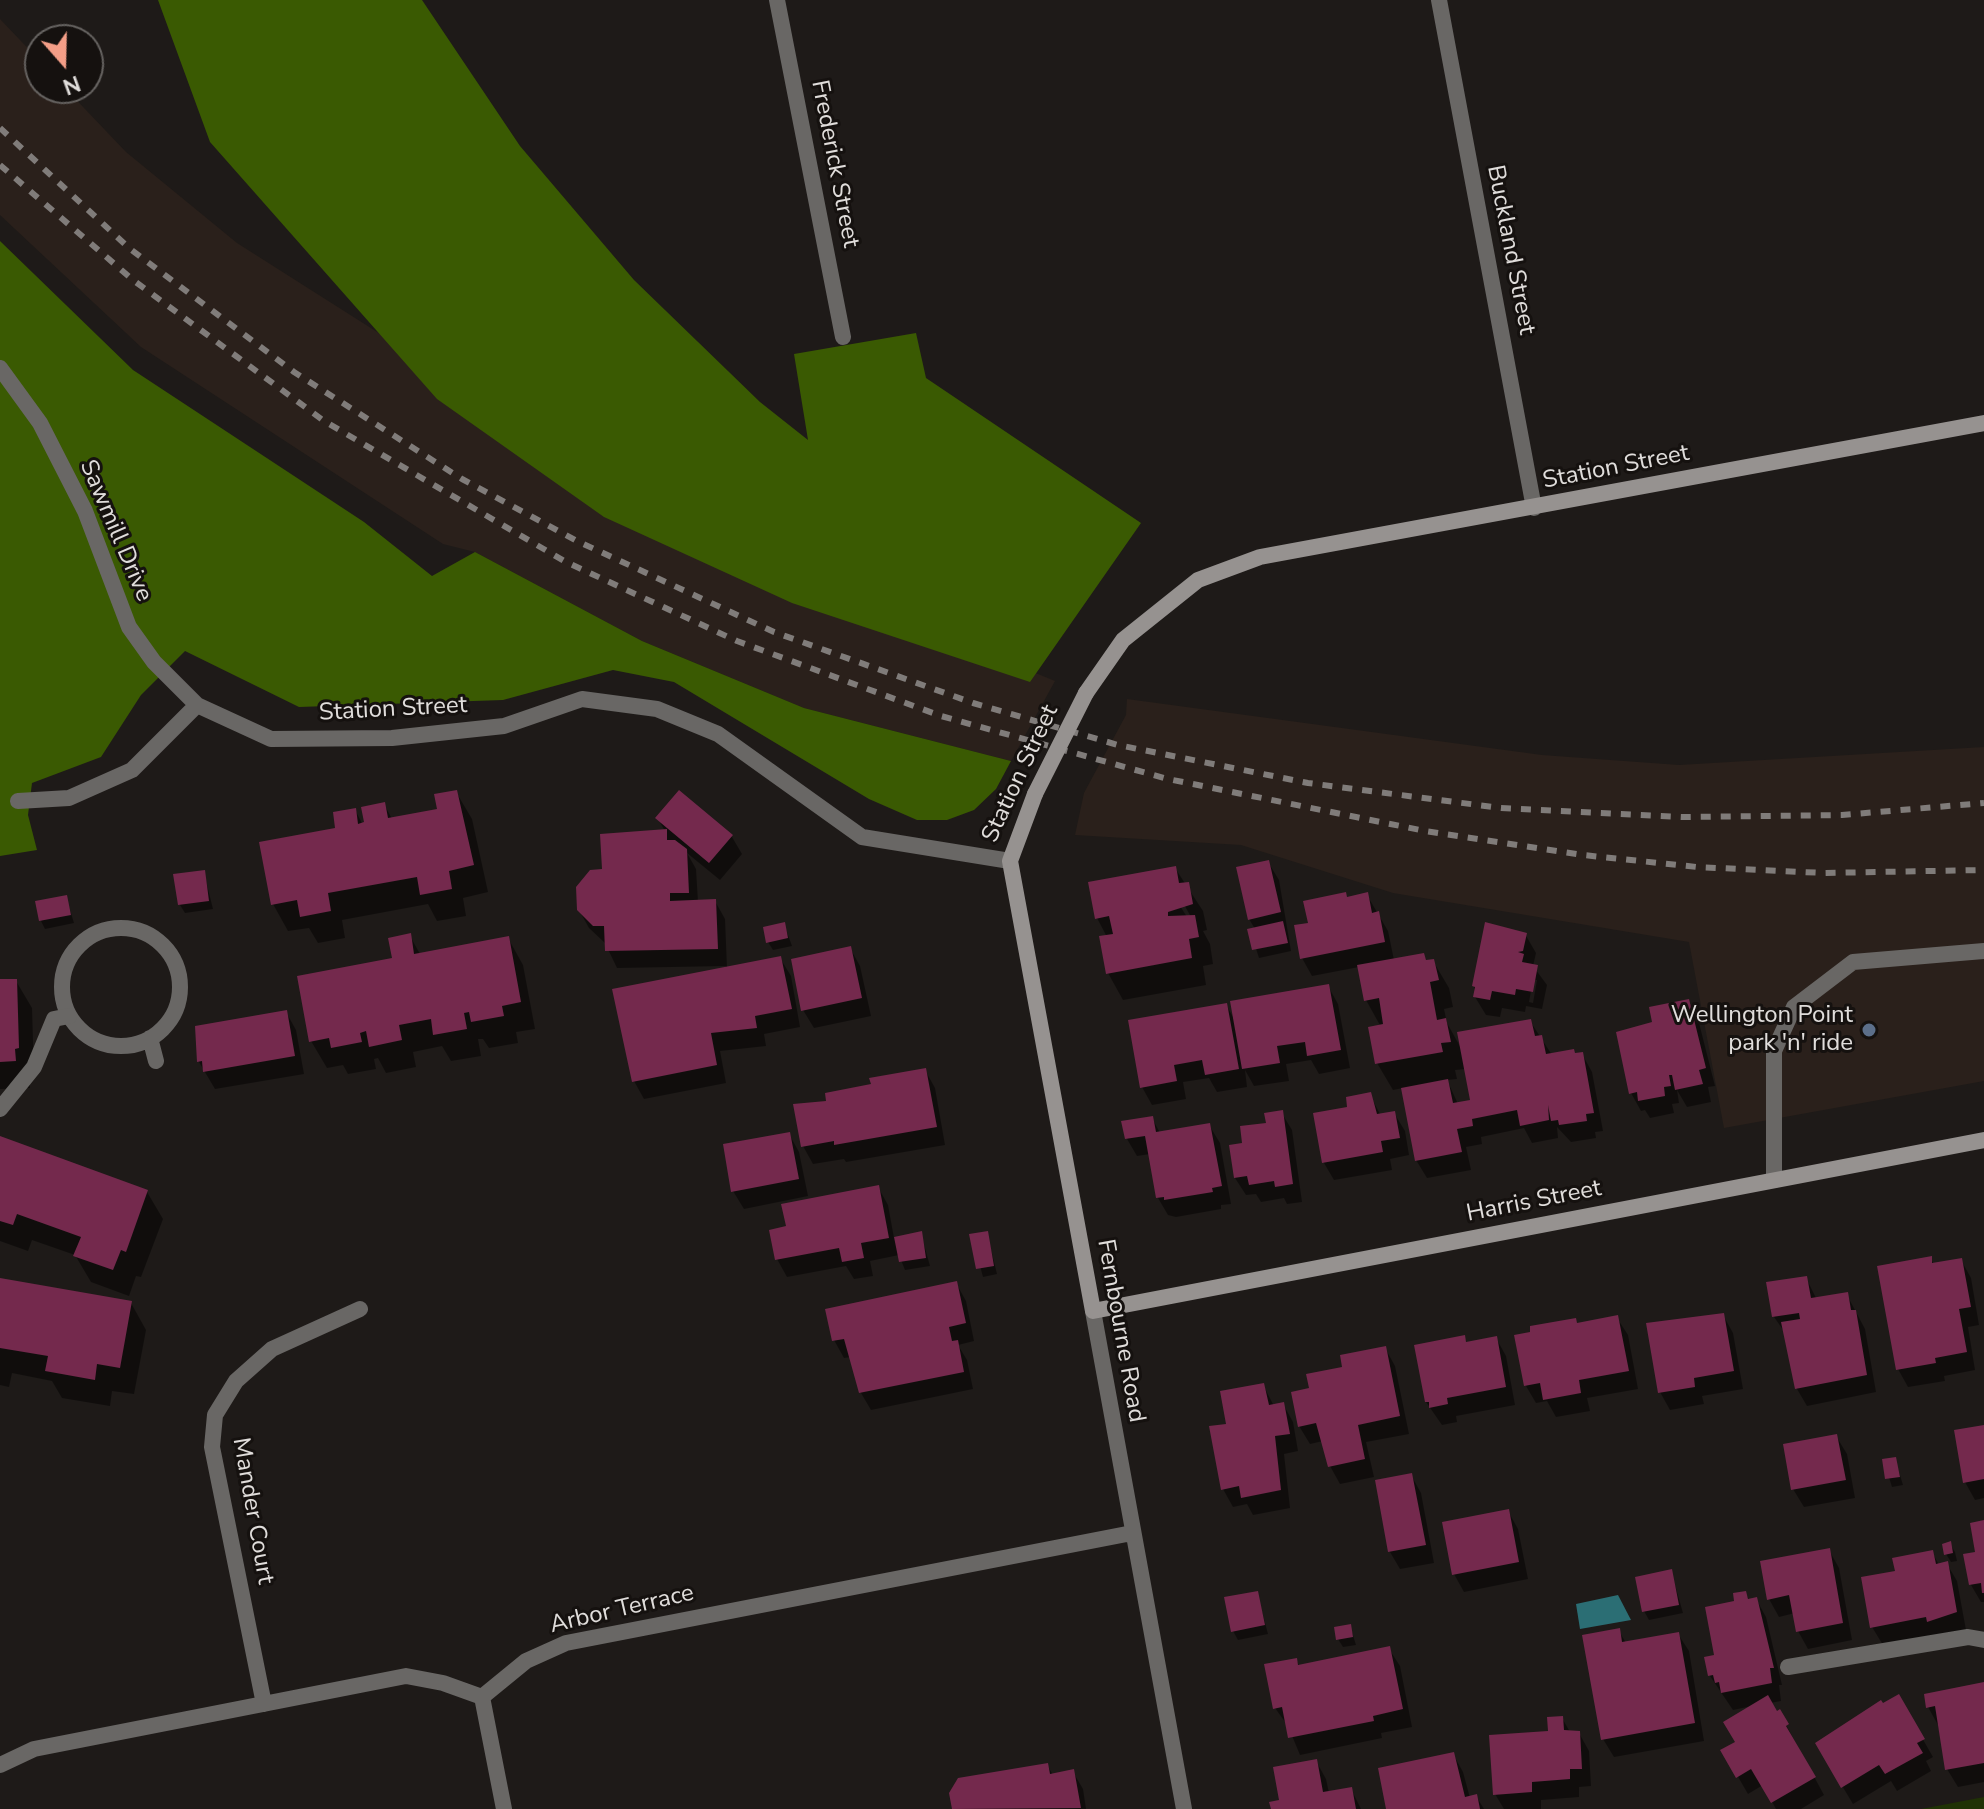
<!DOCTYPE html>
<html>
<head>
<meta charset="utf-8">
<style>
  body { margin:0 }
  #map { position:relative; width:1984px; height:1809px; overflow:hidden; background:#1e1a18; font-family:"Nunito Sans",sans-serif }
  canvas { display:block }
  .north { position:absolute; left:24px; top:24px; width:80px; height:80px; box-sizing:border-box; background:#15110f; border:2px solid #666361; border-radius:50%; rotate:160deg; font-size:22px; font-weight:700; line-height:32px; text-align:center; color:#e0dddb }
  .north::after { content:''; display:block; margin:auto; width:28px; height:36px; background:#f49e87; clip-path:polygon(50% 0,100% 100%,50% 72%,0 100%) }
</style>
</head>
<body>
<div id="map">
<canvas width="1984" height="1809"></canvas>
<div class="north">N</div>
</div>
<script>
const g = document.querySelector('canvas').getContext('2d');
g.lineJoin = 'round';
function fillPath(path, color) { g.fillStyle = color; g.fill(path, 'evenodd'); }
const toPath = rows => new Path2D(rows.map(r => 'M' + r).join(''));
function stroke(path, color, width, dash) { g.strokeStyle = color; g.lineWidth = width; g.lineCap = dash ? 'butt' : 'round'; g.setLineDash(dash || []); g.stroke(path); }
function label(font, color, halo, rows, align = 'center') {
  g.font = font + ' "Nunito Sans",sans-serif'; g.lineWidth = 6; g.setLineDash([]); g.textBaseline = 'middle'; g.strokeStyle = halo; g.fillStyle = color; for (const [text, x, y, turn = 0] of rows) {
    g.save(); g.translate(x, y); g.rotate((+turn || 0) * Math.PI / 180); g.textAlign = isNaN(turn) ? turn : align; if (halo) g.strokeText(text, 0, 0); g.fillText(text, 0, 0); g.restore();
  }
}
const built = toPath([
  [0,19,40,61,40,88,65,88,126,152,237,243,607,478,771,564,1055,681,1011,761,804,708,642,641,475,552,443,544,141,347,0,215],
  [1127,699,1542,755,1679,765,1984,747,1984,1081,1724,1128,1689,942,1393,893,1241,845,1075,835,1084,793,1126,715]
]);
const green = toPath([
  [1984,1797,1984,1809,1921,1809]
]);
const forest = toPath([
  [158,0,422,0,520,146,634,280,760,402,808,440,794,354,916,333,926,378,1141,523,1030,682,792,603,604,517,437,399,210,142],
  [0,241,133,370,364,522,432,576,475,552,642,641,804,708,1011,761,996,789,974,810,947,820,917,820,869,799,674,682,613,670,503,700,299,707,185,651,141,695,101,757,32,783,28,815,37,850,0,856]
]);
const water = toPath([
  [1618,1595,1631,1620,1580,1629,1576,1604]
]);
const shadow = toPath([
  [456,792,472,819,488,892,463,898,466,916,437,921,428,904,342,920,345,938,318,943,309,928,288,931,273,904,355,810,363,825,384,804,392,819,439,811],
  [680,793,732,837,742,854,720,880,687,853,696,869,698,902,715,901,725,919,727,968,780,958,791,976,800,1027,764,1034,766,1046,720,1051,726,1083,644,1099,634,1081,726,966,617,968,605,943,589,928,579,910,604,871,665,831,658,819],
  [1268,862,1279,880,1291,951,1259,958,1250,930,1255,929,1249,919],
  [1175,868,1203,911,1207,930,1203,931,1210,944,1213,964,1203,966,1206,985,1123,1000,1108,973,1107,937,1097,918],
  [1181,899,1191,917,1187,917,1177,901],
  [204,873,213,909,185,913,180,905],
  [1367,895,1388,931,1394,960,1423,955,1427,961,1433,961,1449,988,1453,1007,1444,1009,1447,1023,1462,1050,1530,1021,1552,1055,1582,1054,1592,1072,1603,1131,1595,1132,1596,1138,1571,1142,1557,1127,1558,1138,1532,1143,1524,1128,1481,1137,1482,1144,1466,1147,1471,1170,1427,1178,1416,1160,1403,1088,1393,1090,1377,1063,1381,1027,1366,1000,1359,967,1312,976,1302,958,1310,924,1347,899],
  [1466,1069,1472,1101,1458,1104,1447,1080,1457,1079,1455,1070],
  [66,897,74,923,45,929,41,921],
  [784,924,792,946,773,950,768,942],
  [1487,924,1525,934,1536,953,1533,966,1547,985,1542,1009,1526,1006,1525,1012,1502,1008,1500,1017,1486,1015,1475,997,1474,986],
  [1533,980,1537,980,1533,1003,1529,1002],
  [410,936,420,954,508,938,523,965,535,1029,516,1032,518,1043,489,1048,483,1039,478,1039,481,1056,451,1061,442,1046,413,1052,416,1067,386,1073,378,1058,374,1059,376,1069,348,1074,343,1065,327,1068,311,1041,394,959],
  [850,948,860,966,871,1016,814,1028,803,1010],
  [0,981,16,981,32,1008,34,1075,29,1075,30,1088,0,1089],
  [1328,986,1338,1004,1350,1068,1319,1074,1311,1060,1286,1064,1289,1081,1254,1086,1245,1070,1247,1087,1217,1092,1209,1078,1183,1082,1186,1099,1152,1105,1142,1087,1226,1005,1236,1022],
  [1688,1001,1698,1019,1715,1086,1708,1087,1711,1102,1687,1107,1677,1090,1679,1103,1672,1104,1674,1113,1650,1118,1645,1110,1641,1111,1631,1093,1655,1023],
  [286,1012,296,1030,304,1074,215,1089,199,1062,197,1028],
  [925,1070,935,1088,945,1145,846,1162,844,1159,813,1164,803,1146,828,1102],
  [1370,1095,1381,1116,1394,1113,1405,1131,1409,1155,1390,1159,1392,1170,1334,1180,1324,1163,1315,1115,1349,1109],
  [1281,1112,1292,1130,1302,1202,1287,1204,1284,1198,1261,1202,1256,1194,1246,1195,1235,1178,1245,1145],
  [1152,1118,1160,1133,1209,1125,1220,1143,1231,1204,1221,1205,1221,1209,1176,1217,1168,1215,1158,1198,1150,1154,1137,1156,1127,1139],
  [789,1134,799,1152,808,1196,744,1209,733,1191],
  [0,1144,147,1192,163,1219,141,1277,136,1276,129,1296,91,1282,75,1255,32,1240,28,1251,0,1241],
  [878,1187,888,1205,894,1238,921,1234,930,1266,905,1270,899,1255,870,1261,873,1276,854,1279,846,1266,787,1277,777,1259,788,1228],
  [987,1233,997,1274,983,1277,972,1236],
  [1931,1259,1934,1265,1961,1260,1971,1278,1979,1325,1968,1327,1975,1370,1944,1376,1945,1381,1908,1387,1898,1369],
  [1806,1278,1817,1300,1847,1295,1865,1329,1876,1392,1807,1406,1797,1389,1786,1334,1774,1317],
  [0,1280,131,1303,146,1330,134,1394,112,1391,110,1406,62,1398,52,1381,12,1373,9,1387,0,1385],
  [956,1283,966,1301,974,1341,958,1345,967,1360,973,1389,871,1410,861,1393,851,1357,844,1358,834,1340],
  [1723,1315,1733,1333,1743,1389,1702,1396,1704,1404,1670,1410,1660,1392,1648,1324],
  [1617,1318,1628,1335,1638,1389,1587,1398,1590,1411,1556,1417,1547,1401,1536,1403,1526,1386,1578,1325],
  [1464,1338,1467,1344,1496,1338,1506,1356,1515,1405,1456,1416,1457,1422,1442,1425,1426,1402],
  [1385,1348,1395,1366,1409,1434,1366,1442,1374,1477,1340,1484,1330,1466,1323,1441,1310,1444,1299,1426,1311,1390],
  [1263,1385,1274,1406,1283,1404,1293,1422,1298,1451,1284,1454,1290,1508,1253,1515,1247,1504,1233,1507,1223,1489,1229,1425],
  [1984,1427,1984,1498,1975,1500,1965,1482],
  [1836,1436,1847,1454,1855,1498,1804,1507,1793,1489],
  [1895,1459,1903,1485,1892,1487,1884,1461],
  [1411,1475,1421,1493,1434,1563,1400,1569,1390,1552],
  [1508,1511,1518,1529,1528,1579,1464,1592,1454,1574],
  [1984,1522,1984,1602,1981,1602,1971,1585],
  [1950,1544,1955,1552,1957,1561,1951,1562,1946,1554],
  [1829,1550,1839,1568,1852,1640,1808,1649,1798,1631,1795,1613,1779,1617,1769,1599],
  [1932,1552,1939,1565,1947,1564,1957,1581,1966,1630,1883,1645,1872,1627,1897,1573],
  [1671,1571,1683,1613,1649,1620,1644,1611],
  [1257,1593,1268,1634,1238,1640,1233,1631],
  [1745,1593,1750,1601,1756,1599,1766,1617,1782,1685,1779,1685,1781,1701,1770,1703,1776,1714,1779,1712,1824,1795,1801,1809,1776,1809,1763,1785,1748,1794,1723,1751,1737,1743,1752,1706,1733,1710,1710,1676,1736,1603],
  [1350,1626,1356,1645,1343,1647,1338,1639],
  [1619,1631,1626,1643,1678,1634,1689,1651,1704,1741,1614,1757,1603,1739],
  [1389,1649,1400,1666,1412,1727,1381,1733,1382,1738,1300,1755,1288,1726,1275,1708,1296,1660,1300,1667],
  [1984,1684,1984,1782,1958,1787,1947,1769,1938,1725,1928,1707],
  [1898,1696,1933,1757,1926,1761,1931,1771,1897,1791,1891,1781,1853,1804,1817,1744],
  [1562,1718,1570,1732,1579,1733,1589,1751,1591,1786,1579,1787,1579,1797,1541,1800,1541,1809,1504,1809,1495,1794],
  [1453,1754,1463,1772,1470,1798,1476,1796,1484,1809,1388,1809],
  [1316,1761,1326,1779,1329,1793,1351,1789,1361,1809,1273,1809],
  [1047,1765,1053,1775,1073,1772,1083,1789,1086,1809,954,1809,951,1793]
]);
const building = toPath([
  [457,790,474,865,449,871,452,889,420,895,417,877,328,893,331,911,300,917,297,900,271,905,259,842,335,828,333,812,356,808,358,824,364,822,361,807,385,802,388,818,437,809,434,794],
  [679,790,733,835,709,863,655,818],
  [667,829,667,840,675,840,687,849,689,893,670,893,670,901,716,899,718,949,605,951,604,926,593,926,577,910,576,887,590,870,602,869,600,834],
  [1269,860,1281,912,1248,920,1236,867],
  [1176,866,1179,883,1189,882,1193,904,1168,912,1168,916,1195,915,1199,937,1189,939,1192,958,1106,974,1099,936,1113,934,1109,916,1095,919,1088,882],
  [205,870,209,901,178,905,173,874],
  [1346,892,1347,897,1368,892,1372,913,1379,911,1385,942,1300,959,1294,925,1308,923,1303,901],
  [67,895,71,915,39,921,35,901],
  [1283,921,1288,943,1252,950,1247,929],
  [785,922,788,938,766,943,763,927],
  [1485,922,1527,933,1523,951,1518,952,1524,954,1522,962,1538,965,1533,992,1516,989,1515,995,1492,991,1490,1000,1473,997,1475,987,1472,986],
  [411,933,414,954,509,936,521,1002,502,1006,504,1016,471,1022,469,1012,464,1013,467,1029,433,1035,431,1019,399,1025,402,1040,369,1047,366,1031,360,1033,362,1042,331,1048,329,1038,309,1042,297,976,392,958,388,938],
  [851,946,862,998,801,1011,791,959],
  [1424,953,1426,960,1434,959,1439,980,1430,982,1437,1020,1446,1018,1451,1042,1441,1043,1443,1052,1375,1064,1368,1027,1383,1024,1379,998,1364,1001,1357,965],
  [781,956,792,1009,755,1016,757,1028,711,1033,717,1065,632,1082,612,989],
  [0,979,17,979,19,1048,15,1049,16,1061,0,1062],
  [1329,984,1341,1050,1307,1056,1305,1042,1277,1046,1280,1063,1242,1069,1230,1001],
  [1689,999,1706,1068,1699,1070,1703,1084,1675,1090,1672,1075,1669,1075,1671,1086,1664,1087,1665,1096,1638,1101,1637,1092,1629,1094,1616,1032,1652,1022,1649,1007],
  [1227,1003,1239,1069,1205,1075,1202,1060,1174,1065,1177,1081,1140,1088,1128,1020],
  [287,1010,295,1056,203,1072,202,1061,197,1062,195,1026],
  [1531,1019,1535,1036,1542,1035,1546,1054,1574,1049,1575,1053,1583,1052,1594,1113,1586,1114,1587,1121,1559,1125,1558,1120,1551,1121,1548,1105,1549,1120,1520,1126,1517,1110,1472,1119,1473,1126,1457,1129,1462,1152,1415,1161,1401,1088,1448,1079,1453,1103,1470,1100,1457,1032],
  [926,1068,937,1127,834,1145,834,1141,801,1147,793,1104,826,1101,825,1093,871,1084,869,1078],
  [1371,1092,1377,1114,1395,1111,1400,1138,1381,1141,1383,1152,1322,1163,1313,1113,1347,1107,1346,1097],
  [1283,1110,1293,1184,1275,1187,1274,1181,1249,1185,1247,1176,1234,1178,1229,1145,1242,1143,1240,1126,1266,1123,1264,1113],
  [1153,1116,1156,1132,1210,1123,1222,1186,1212,1188,1213,1192,1164,1200,1164,1197,1156,1198,1145,1136,1125,1139,1121,1121],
  [790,1132,799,1179,731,1192,723,1144],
  [0,1136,148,1190,126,1252,121,1250,113,1270,73,1256,81,1237,17,1214,13,1225,0,1221],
  [879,1185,889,1238,861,1243,864,1258,842,1262,839,1248,775,1260,769,1230,786,1226,781,1204],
  [922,1231,926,1258,899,1262,894,1237],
  [988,1231,994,1266,976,1269,969,1234],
  [1932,1256,1932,1263,1962,1258,1971,1307,1959,1309,1967,1352,1935,1358,1936,1363,1896,1370,1877,1266],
  [1807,1276,1811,1298,1848,1292,1851,1310,1856,1310,1867,1375,1795,1389,1781,1322,1800,1319,1799,1313,1772,1317,1766,1282],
  [0,1278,132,1301,120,1368,97,1364,95,1380,45,1371,48,1356,0,1348],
  [957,1281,966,1323,949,1327,952,1341,958,1340,964,1372,859,1393,844,1339,832,1341,825,1309],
  [1724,1313,1734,1371,1694,1378,1695,1387,1658,1393,1646,1323],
  [1618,1315,1629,1371,1579,1380,1581,1393,1543,1400,1540,1383,1524,1386,1514,1335,1530,1332,1530,1326,1576,1318,1577,1323],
  [1465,1335,1466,1342,1497,1336,1506,1387,1447,1398,1448,1404,1429,1408,1429,1402,1425,1402,1414,1345],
  [1386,1346,1400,1416,1358,1425,1365,1459,1328,1467,1316,1423,1298,1427,1291,1392,1309,1388,1306,1374,1342,1367,1340,1355],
  [1264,1383,1269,1405,1284,1402,1290,1434,1275,1436,1281,1490,1241,1498,1239,1486,1221,1490,1209,1426,1226,1424,1220,1391],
  [1984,1425,1984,1479,1963,1483,1954,1430],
  [1837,1434,1846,1480,1791,1490,1783,1444],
  [1896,1457,1900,1477,1885,1479,1882,1459],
  [1412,1473,1426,1545,1388,1552,1375,1480],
  [1509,1509,1519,1562,1452,1575,1442,1522],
  [1984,1520,1984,1593,1982,1593,1981,1583,1969,1585,1963,1554,1975,1552,1970,1523],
  [1951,1541,1953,1553,1944,1555,1942,1544],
  [1830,1548,1843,1623,1796,1632,1789,1595,1767,1600,1760,1561],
  [1933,1550,1936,1564,1948,1561,1957,1612,1927,1622,1926,1617,1870,1628,1861,1577,1895,1571,1892,1558],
  [1672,1569,1679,1605,1642,1612,1635,1577],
  [1258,1591,1265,1625,1231,1632,1224,1597],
  [1746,1591,1748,1599,1757,1597,1774,1668,1770,1668,1772,1683,1721,1693,1719,1682,1715,1683,1713,1675,1708,1676,1704,1657,1714,1655,1705,1607,1734,1601,1733,1593],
  [1351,1624,1353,1637,1336,1640,1334,1627],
  [1620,1628,1622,1642,1679,1632,1695,1723,1601,1740,1582,1635],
  [1390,1646,1403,1709,1373,1716,1374,1721,1288,1738,1282,1707,1273,1709,1264,1664,1297,1658,1298,1665],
  [1984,1682,1984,1763,1945,1770,1935,1706,1926,1708,1924,1694],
  [1899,1694,1925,1739,1917,1743,1923,1753,1885,1774,1879,1765,1841,1788,1815,1743,1881,1700,1883,1703],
  [1768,1695,1777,1711,1780,1709,1789,1724,1786,1726,1816,1777,1771,1803,1751,1769,1736,1778,1720,1750,1735,1742,1723,1722],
  [1563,1716,1564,1730,1580,1731,1582,1769,1570,1769,1570,1779,1532,1782,1532,1792,1493,1795,1489,1735,1548,1731,1547,1717],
  [1454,1752,1465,1797,1477,1794,1480,1809,1386,1809,1378,1768],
  [1317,1759,1323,1792,1352,1787,1356,1809,1271,1809,1269,1802,1279,1800,1273,1767],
  [1048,1763,1050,1774,1074,1769,1081,1808,952,1809,949,1793,958,1778]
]);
const lane = toPath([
  '62 987a59 59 0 1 1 118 0a59 59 0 1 1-118 0Z',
  [150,1038,156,1061],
  [1774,1180,1774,1051,1794,1007,1853,962,1984,951]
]);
const street = toPath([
  [777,0,843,337],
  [1439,0,1534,508],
  [0,368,40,423,85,511,129,627,154,662,197,705],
  [18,801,69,798,132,770,197,705,271,739,392,738,504,726,582,699,657,709,718,734,862,837,1010,861],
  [0,1109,34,1067,54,1019,69,1016],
  [1093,1311,1184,1809],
  [1788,1667,1968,1637,1984,1640],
  [482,1697,504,1809],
  [264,1704,212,1447,215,1415,236,1381,272,1349,360,1309],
  [0,1765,34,1749,406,1676,443,1683,482,1697,526,1661,566,1643,1132,1533]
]);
const secondary = toPath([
  [1086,693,1123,640,1198,580,1260,557,1984,423],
  [1035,794,1010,861,1093,1311,1984,1140]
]);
const rail = toPath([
  [0,128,129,248,294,372,462,479,577,541,774,632,973,703,1118,745,1308,783,1501,808,1682,817,1842,815,1984,803],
  [0,165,133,280,324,421,566,562,737,641,941,716,1168,779,1425,831,1583,855,1697,867,1824,873,1984,870]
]);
const secondaryBridge = toPath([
  [1035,794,1086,693]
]);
const markers = [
  [1869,1030,8,"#5c6f8a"]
];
const streetNames = [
  ["Frederick Street",834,164,79],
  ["Buckland Street",1510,250,79],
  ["Station Street",1616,468,-11],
  ["Sawmill Drive",115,531,67],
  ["Station Street",393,710,-3],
  ["Station Street",1021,774,-65],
  ["Harris Street",1534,1202,-11],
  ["Fernbourne Road",1120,1331,80],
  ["Mander Court",252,1511,80],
  ["Arbor Terrace",622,1610,-13]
];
const poiNames = [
  ["Wellington Point",1853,1016],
  ["park 'n' ride",1853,1044]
];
fillPath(built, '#2a201b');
fillPath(green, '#203205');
fillPath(forest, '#3a5a02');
fillPath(water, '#2b6e74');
fillPath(shadow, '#0007');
fillPath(building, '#74294d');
stroke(lane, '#696765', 16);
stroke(street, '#696765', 16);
stroke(secondary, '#969290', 16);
stroke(rail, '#807c7a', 6, [10, 10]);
stroke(secondaryBridge, '#969290', 16);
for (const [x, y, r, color] of markers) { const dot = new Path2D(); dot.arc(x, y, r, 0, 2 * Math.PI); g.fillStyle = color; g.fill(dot); stroke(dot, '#15110f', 3); }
label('24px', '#e0dddb', '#15110f', streetNames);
label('24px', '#e0dddb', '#15110f', poiNames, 'right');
</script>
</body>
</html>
